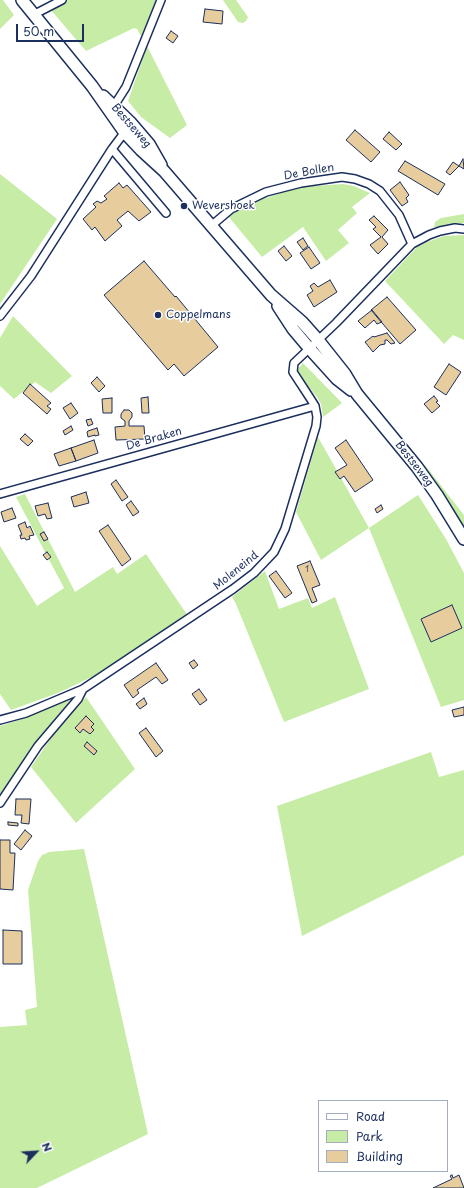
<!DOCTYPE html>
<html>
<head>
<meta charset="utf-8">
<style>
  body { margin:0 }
  #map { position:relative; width:464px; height:1188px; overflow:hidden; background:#fff; font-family:"Playpen Sans",sans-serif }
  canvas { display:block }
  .legend { position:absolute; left:318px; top:1100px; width:130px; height:72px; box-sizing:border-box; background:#fff; border:1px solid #a4acbf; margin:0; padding:5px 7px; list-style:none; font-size:12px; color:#1b2f5e }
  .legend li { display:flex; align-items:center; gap:8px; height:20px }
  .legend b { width:20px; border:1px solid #a4acbf }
  .north { position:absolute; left:16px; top:1132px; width:40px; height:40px; -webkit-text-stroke:3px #fff; paint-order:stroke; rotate:65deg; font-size:11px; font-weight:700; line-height:16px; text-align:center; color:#1b2f5e }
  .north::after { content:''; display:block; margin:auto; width:14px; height:18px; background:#1b2f5e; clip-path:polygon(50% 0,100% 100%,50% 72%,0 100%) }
  .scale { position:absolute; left:16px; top:24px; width:68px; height:18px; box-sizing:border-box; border:2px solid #1b2f5e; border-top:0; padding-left:5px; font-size:12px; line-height:14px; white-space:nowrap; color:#1b2f5e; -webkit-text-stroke:3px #fff; paint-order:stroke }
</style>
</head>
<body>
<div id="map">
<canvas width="464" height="1188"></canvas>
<ul class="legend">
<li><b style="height:5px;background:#fff"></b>Road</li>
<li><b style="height:11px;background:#c7eca6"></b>Park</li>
<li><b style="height:11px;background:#e7cd9d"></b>Building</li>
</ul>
<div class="north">N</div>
<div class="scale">50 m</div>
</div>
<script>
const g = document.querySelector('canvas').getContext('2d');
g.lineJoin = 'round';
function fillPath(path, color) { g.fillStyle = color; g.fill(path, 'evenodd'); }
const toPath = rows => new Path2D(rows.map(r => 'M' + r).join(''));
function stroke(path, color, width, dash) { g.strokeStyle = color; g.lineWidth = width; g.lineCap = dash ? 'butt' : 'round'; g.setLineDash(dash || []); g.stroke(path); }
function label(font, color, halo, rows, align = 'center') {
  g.font = font + ' "Playpen Sans",sans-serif'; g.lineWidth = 3; g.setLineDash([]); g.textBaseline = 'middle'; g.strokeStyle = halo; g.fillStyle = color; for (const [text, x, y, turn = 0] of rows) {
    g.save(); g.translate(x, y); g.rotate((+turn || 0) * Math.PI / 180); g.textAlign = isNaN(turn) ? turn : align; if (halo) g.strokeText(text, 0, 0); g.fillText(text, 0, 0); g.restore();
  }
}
const green = toPath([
  [0,0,3,0,14,15,0,29],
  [68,0,156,0,141,36,137,29,134,28,86,51,50,9],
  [223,0,236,0,248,17,246,21,243,23,238,22],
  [147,46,187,125,170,138,141,117,128,101],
  [0,174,57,219,0,304],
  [343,184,354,186,370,193,352,207,357,213,338,230,349,243,326,261,303,227,262,257,228,216,263,199,299,187],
  [464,214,464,223,434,227,435,222,441,218],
  [464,235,464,340,453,335,444,344,385,281,417,247,427,242,444,236],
  [13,316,72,376,51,393,35,382,14,399,0,386,0,338],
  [303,363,342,403,323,417,321,404,317,397,298,374,298,369],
  [318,437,369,528,418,495,446,539,464,573,464,700,441,707,369,528,321,560,296,512],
  [425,465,464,515,464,530,421,467],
  [25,494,75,592,113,567,117,574,146,554,188,616,94,676,58,693,11,710,0,694,0,546,37,606,64,588,16,497],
  [265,571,279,609,308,598,312,608,335,597,369,689,284,722,236,604,232,597],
  [86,697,135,769,76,823,31,767,58,728],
  [71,699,26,757,0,796,0,726,19,720],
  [431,752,439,777,464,770,464,855,302,936,277,806],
  [84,849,148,1134,37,1188,0,1188,0,1027,27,1025,25,1010,37,1007,28,890,38,861,42,855,49,852]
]);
const building = toPath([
  [205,9,223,11,222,24,203,22,205,9],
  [171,31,178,36,173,43,166,38,171,31],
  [355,130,380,152,371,162,346,140,355,130],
  [389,132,402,144,396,150,383,139,389,132],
  [463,159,464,169,459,166,450,175,446,172,453,162,459,166,463,159],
  [405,161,445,184,438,195,398,171,405,161],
  [400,182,409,195,406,198,408,202,402,206,390,190,400,182],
  [119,183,123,188,127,185,151,212,139,221,128,211,117,220,122,226,105,241,95,227,92,230,83,219,96,207,93,204,97,201,101,203,107,199,104,196,119,183],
  [374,216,388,230,382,237,388,244,378,254,370,245,381,237,373,229,376,227,369,220,374,216],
  [303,238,308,246,303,250,297,242,303,238],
  [284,246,292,256,286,261,278,251,284,246],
  [309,247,320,263,311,269,300,253,309,247],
  [144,261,175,297,176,296,218,347,184,376,174,364,168,370,104,295,144,261],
  [330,280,337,292,314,307,307,295,313,291,310,286,314,283,318,287,330,280],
  [387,297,416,330,400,344,371,310,387,297],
  [372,310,382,322,377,324,374,320,365,328,358,321,372,310],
  [387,333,395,343,391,344,387,340,385,340,385,344,380,345,373,352,365,342,373,336,374,337,387,333],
  [449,364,461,372,446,395,434,387,449,364],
  [97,377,105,386,99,392,91,383,97,377],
  [30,384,51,403,47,406,51,409,47,414,23,393,30,384],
  [434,396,438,401,436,402,440,406,432,413,424,404,434,396],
  [148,397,149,413,142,413,141,398,148,397],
  [112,398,112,413,103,413,102,399,112,398],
  [71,403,78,413,70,419,63,408,71,403],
  [124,410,129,410,132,413,132,417,129,421,129,426,144,426,145,439,116,440,115,427,125,426,125,421,121,418,121,414,124,410],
  [91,419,93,424,88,426,86,420,91,419],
  [71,426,73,430,65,435,63,431,71,426],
  [97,428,99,435,95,436,95,435,88,437,87,432,88,431,97,428],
  [25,434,33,441,28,446,20,439,25,434],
  [94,440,98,453,76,461,71,448,94,440],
  [346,440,373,480,355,492,344,476,340,479,335,472,347,465,335,448,346,440],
  [71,448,76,461,59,466,54,454,71,448],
  [116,480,128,497,122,501,111,484,116,480],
  [86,492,89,503,74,507,71,497,86,492],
  [131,501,139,512,133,516,126,505,131,501],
  [48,503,52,518,47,519,45,514,38,516,35,506,48,503],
  [381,505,383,509,377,513,375,509,381,505],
  [12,508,16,518,4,522,1,512,12,508],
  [25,522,27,528,30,526,34,535,29,536,30,539,26,540,25,538,21,539,20,535,22,535,18,525,25,522],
  [108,525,131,559,122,566,99,531,108,525],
  [44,532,48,539,44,541,40,534,44,532],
  [47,552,51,557,47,560,43,555,47,552],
  [310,561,320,585,312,588,317,601,312,603,297,566,310,561],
  [276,571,292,593,285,598,269,576,276,571],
  [452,605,462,628,431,642,421,619,452,605],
  [194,660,198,665,193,669,189,663,194,660],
  [156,663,168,680,162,684,156,677,137,690,139,693,133,698,124,685,156,663],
  [199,689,207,700,200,705,192,694,199,689],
  [144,698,147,704,140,709,136,704,144,698],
  [464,707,464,715,454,717,452,710,464,707],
  [86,716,94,724,91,727,94,730,90,734,83,729,80,733,75,728,86,716],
  [146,728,163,751,156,757,139,733,146,728],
  [87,742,97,751,94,755,84,746,87,742],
  [16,799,31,799,29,824,21,823,22,815,15,815,16,799],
  [8,822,18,823,18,826,8,825,8,822],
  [25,830,32,836,21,850,14,844,25,830],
  [0,840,10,840,10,853,15,853,13,890,0,889,0,840],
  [3,930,22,931,22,964,3,964,3,930],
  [452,1175,453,1178,459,1175,464,1188,433,1188,452,1179,450,1176,452,1175]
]);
const street = toPath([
  [33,15,62,0],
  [112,109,126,87,161,0],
  [112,149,166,213],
  [211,226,231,209,266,192,301,183,342,177,355,179,369,184,380,191,399,215,412,244],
  [0,316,31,276,112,149,127,129],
  [0,494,315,406],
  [0,720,26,713,83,689,233,589,254,573,274,552,285,529,316,426,317,417,315,406,310,398,293,372,294,363,336,323,412,244,429,235,440,231,455,228,464,229],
  [0,803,38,746,78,699,83,689]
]);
const secondary = toPath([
  [22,0,92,86,125,133,141,150,164,171,271,295,302,322,318,340,345,374,357,394,417,467,437,495,464,539],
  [103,96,131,123,149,144,161,165],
  [278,306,293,329,309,348,337,379,351,390]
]);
const markers = [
  [184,206,4,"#1b2f5e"],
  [158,315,4,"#1b2f5e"]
];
const numberNames = [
  ["1",307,570]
];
const streetNames = [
  ["Bestseweg",131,126,49],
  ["De Bollen",309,172,-10],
  ["De Braken",154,439,-16],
  ["Bestseweg",414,464,52],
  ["Moleneind",236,571,-39]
];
const poiNames = [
  ["Wevershoek",192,206],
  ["Coppelmans",166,315]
];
fillPath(green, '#c7eca6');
fillPath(building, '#e7cd9d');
stroke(building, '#1b2f5e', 1);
stroke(street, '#1b2f5e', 10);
stroke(secondary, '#1b2f5e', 14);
stroke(street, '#fff', 7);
stroke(secondary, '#fff', 11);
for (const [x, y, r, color] of markers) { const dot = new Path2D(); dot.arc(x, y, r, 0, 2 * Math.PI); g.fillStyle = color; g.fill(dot); stroke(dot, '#fff', 1.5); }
label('9px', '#4e566e', null, numberNames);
label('11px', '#1b2f5e', '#fff', streetNames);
label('11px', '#1b2f5e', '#fff', poiNames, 'left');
</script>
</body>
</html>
